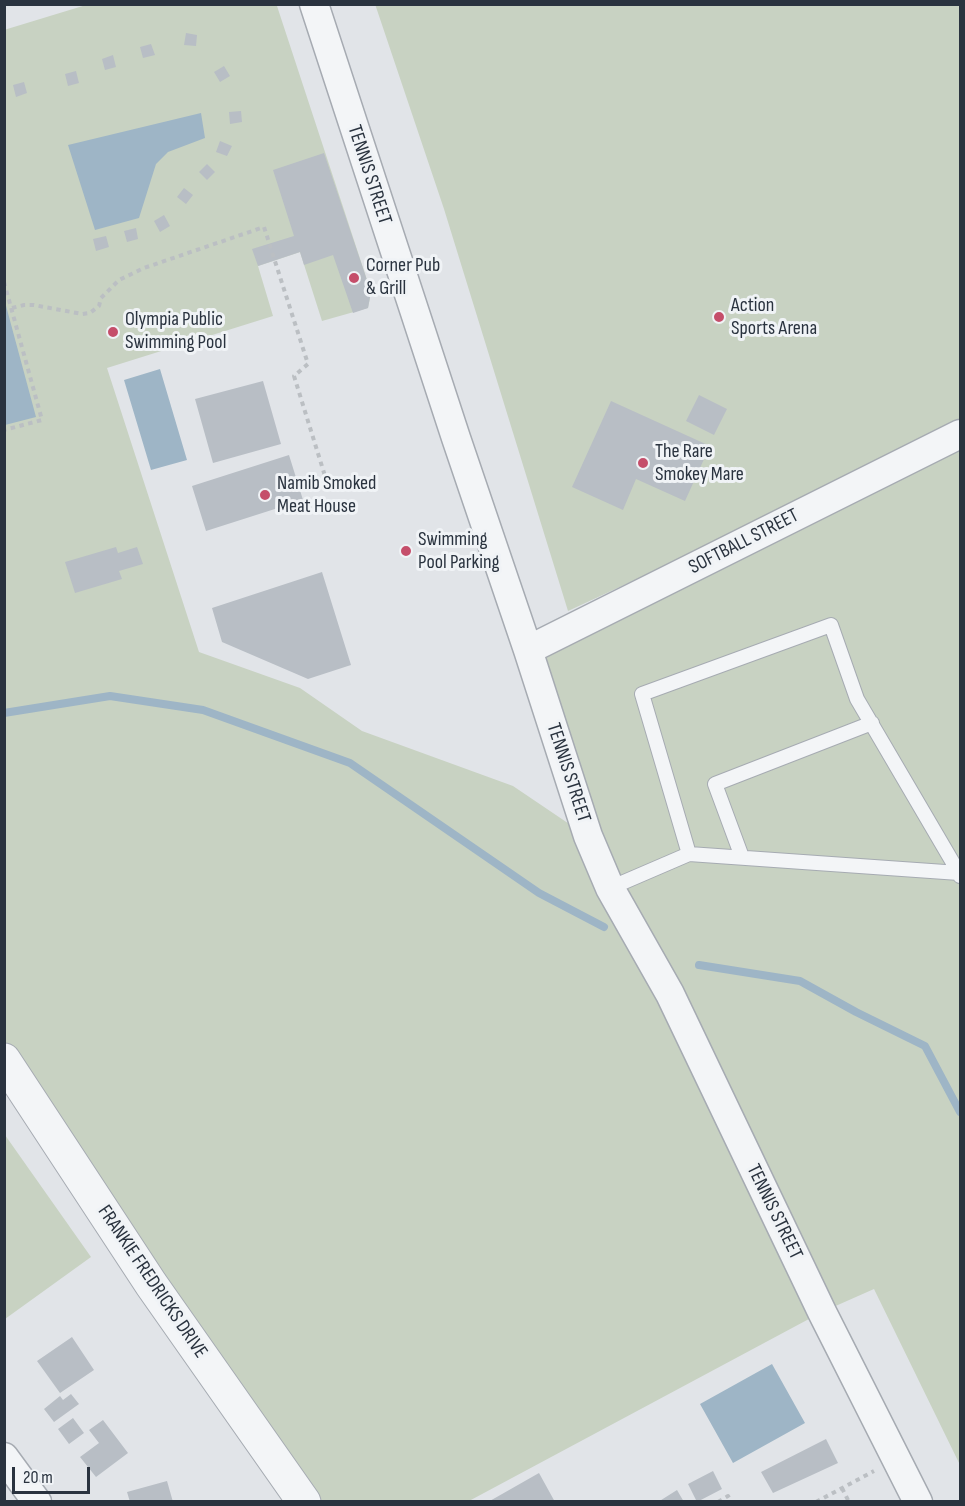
<!DOCTYPE html>
<html>
<head>
<meta charset="utf-8">
<style>
  body { margin:0 }
  #map { position:relative; width:965px; height:1506px; overflow:hidden; background:#e1e4e8; font-family:"Sofia Sans Condensed",sans-serif }
  canvas { display:block }
  .frame { position:absolute; inset:0; border:6px solid #2a333f; pointer-events:none }
  .scale { position:absolute; left:12px; top:1467px; width:78px; height:27px; box-sizing:border-box; border:3px solid #2a333f; border-top:0; padding-left:8px; font-size:18px; line-height:21px; white-space:nowrap; color:#2a333f; -webkit-text-stroke:4px #f0f3f6; paint-order:stroke }
</style>
</head>
<body>
<div id="map">
<canvas width="965" height="1506"></canvas>
<div class="frame"></div>
<div class="scale">20 m</div>
</div>
<script>
const g = document.querySelector('canvas').getContext('2d');
g.lineJoin = 'round';
function fillPath(path, color) { g.fillStyle = color; g.fill(path, 'evenodd'); }
const toPath = rows => new Path2D(rows.map(r => 'M' + r).join(''));
function stroke(path, color, width, dash) { g.strokeStyle = color; g.lineWidth = width; g.lineCap = dash ? 'butt' : 'round'; g.setLineDash(dash || []); g.stroke(path); }
function label(font, color, halo, rows, align = 'center') {
  g.font = font + ' "Sofia Sans Condensed",sans-serif'; g.lineWidth = 6; g.setLineDash([]); g.textBaseline = 'middle'; g.strokeStyle = halo; g.fillStyle = color; for (const [text, x, y, turn = 0] of rows) {
    g.save(); g.translate(x, y); g.rotate((+turn || 0) * Math.PI / 180); g.textAlign = isNaN(turn) ? turn : align; if (halo) g.strokeText(text, 0, 0); g.fillText(text, 0, 0); g.restore();
  }
}
const green = toPath([
  [274,4,277,6,371,292,368,308,322,321,300,252,258,266,273,316,107,368,199,652,300,688,362,731,513,786,587,836,528,650,960,434,960,1465,874,1289,822,1312,469,1501,307,1501,5,1055,4,30,86,5],
  [375,4,960,5,960,425,874,469,568,611,444,209],
  [5,1135,91,1257,5,1319,4,1319]
]);
const water = toPath([
  [201,113,205,138,168,152,156,164,139,218,95,230,68,145],
  [5,302,36,417,5,425,4,425],
  [160,369,187,460,151,470,124,380],
  [772,1364,805,1423,733,1463,700,1404]
]);
const stream = toPath([
  [4,713,110,696,203,710,350,763,539,893,604,927],
  [699,965,800,981,856,1012,925,1046,960,1112]
]);
const building = toPath([
  [186,33,197,35,196,46,184,45],
  [151,44,155,55,143,58,140,47],
  [113,55,116,67,105,70,102,59],
  [224,66,230,76,220,82,214,72],
  [76,71,79,83,68,86,65,74],
  [24,82,27,93,16,97,13,85],
  [241,111,242,122,230,124,229,112],
  [220,141,232,146,227,156,216,152],
  [324,153,371,292,368,308,353,313,333,255,304,265,300,252,258,266,252,249,294,236,273,170],
  [207,164,215,172,207,180,199,172],
  [184,188,193,195,186,204,177,197],
  [164,215,170,226,160,232,154,221],
  [136,228,138,239,127,242,124,231],
  [106,236,109,247,96,251,93,239],
  [263,381,281,444,213,463,195,399],
  [699,395,727,409,714,435,686,421],
  [611,401,710,446,685,501,636,479,623,510,572,487],
  [289,455,303,500,206,531,192,486],
  [116,547,118,553,137,547,143,564,119,571,122,579,75,593,65,562],
  [322,572,351,665,308,679,222,642,212,608],
  [72,1337,94,1370,60,1393,37,1361],
  [71,1394,79,1404,54,1422,44,1409,60,1396,63,1400],
  [73,1418,84,1433,69,1444,58,1429],
  [103,1420,128,1453,96,1477,80,1457,99,1443,89,1430],
  [826,1439,838,1463,773,1493,761,1472],
  [713,1471,722,1489,697,1502,688,1484],
  [539,1473,555,1502,488,1502],
  [167,1481,173,1502,130,1502,127,1492],
  [677,1490,684,1502,658,1502]
]);
const path = toPath([
  [4,282,42,420,4,430],
  [12,308,24,305,34,305,82,314,90,313,99,306,101,298,119,280,144,268,264,227,308,364,294,376,325,476],
  [842,1488,849,1502],
  [718,1502,728,1496,731,1502],
  [816,1502,874,1471]
]);
const service = toPath([
  [689,854,642,694,831,625,857,699,959,873],
  [742,857,715,784,872,723],
  [610,888,689,854,959,873,960,876]
]);
const minor = toPath([
  [314,4,456,438,528,650,588,836,610,888,670,994,822,1312,918,1502],
  [528,650,960,434],
  [4,1457,37,1502]
]);
const tertiary = toPath([
  [4,1060,151,1284,304,1502]
]);
const markers = [
  [354,278,6,"#c54e6a"],
  [719,317,6,"#c54e6a"],
  [113,332,6,"#c54e6a"],
  [643,463,6,"#c54e6a"],
  [265,495,6,"#c54e6a"],
  [406,551,6,"#c54e6a"]
];
const streetNames = [
  ["TENNIS STREET",369,175,72],
  ["SOFTBALL STREET",744,542,-27],
  ["TENNIS STREET",568,773,72],
  ["TENNIS STREET",774,1212,64],
  ["FRANKIE FREDRICKS DRIVE",152,1282,56]
];
const poiNames = [
  ["Corner Pub",366,266],
  ["& Grill",366,289],
  ["Action",731,306],
  ["Sports Arena",731,329],
  ["Olympia Public",125,320],
  ["Swimming Pool",125,343],
  ["The Rare",655,452],
  ["Smokey Mare",655,475],
  ["Namib Smoked",277,484],
  ["Meat House",277,507],
  ["Swimming",418,540],
  ["Pool Parking",418,563]
];
fillPath(green, '#c8d2c2');
fillPath(water, '#9eb5c6');
stroke(stream, '#9eb5c6', 8);
fillPath(building, '#b8bec5');
stroke(service, '#a6abb2', 16);
stroke(minor, '#a6abb2', 31);
stroke(tertiary, '#a6abb2', 35);
stroke(path, '#bbbfc3', 4, [4.5, 4.5]);
stroke(service, '#f3f5f7', 14);
stroke(minor, '#f3f5f7', 28);
stroke(tertiary, '#f3f5f7', 33);
for (const [x, y, r, color] of markers) { const dot = new Path2D(); dot.arc(x, y, r, 0, 2 * Math.PI); g.fillStyle = color; g.fill(dot); stroke(dot, '#f0f3f6', 2); }
label('20px', '#2a333f', '#f0f3f6', streetNames);
label('20px', '#2a333f', '#f0f3f6', poiNames, 'left');
</script>
</body>
</html>
